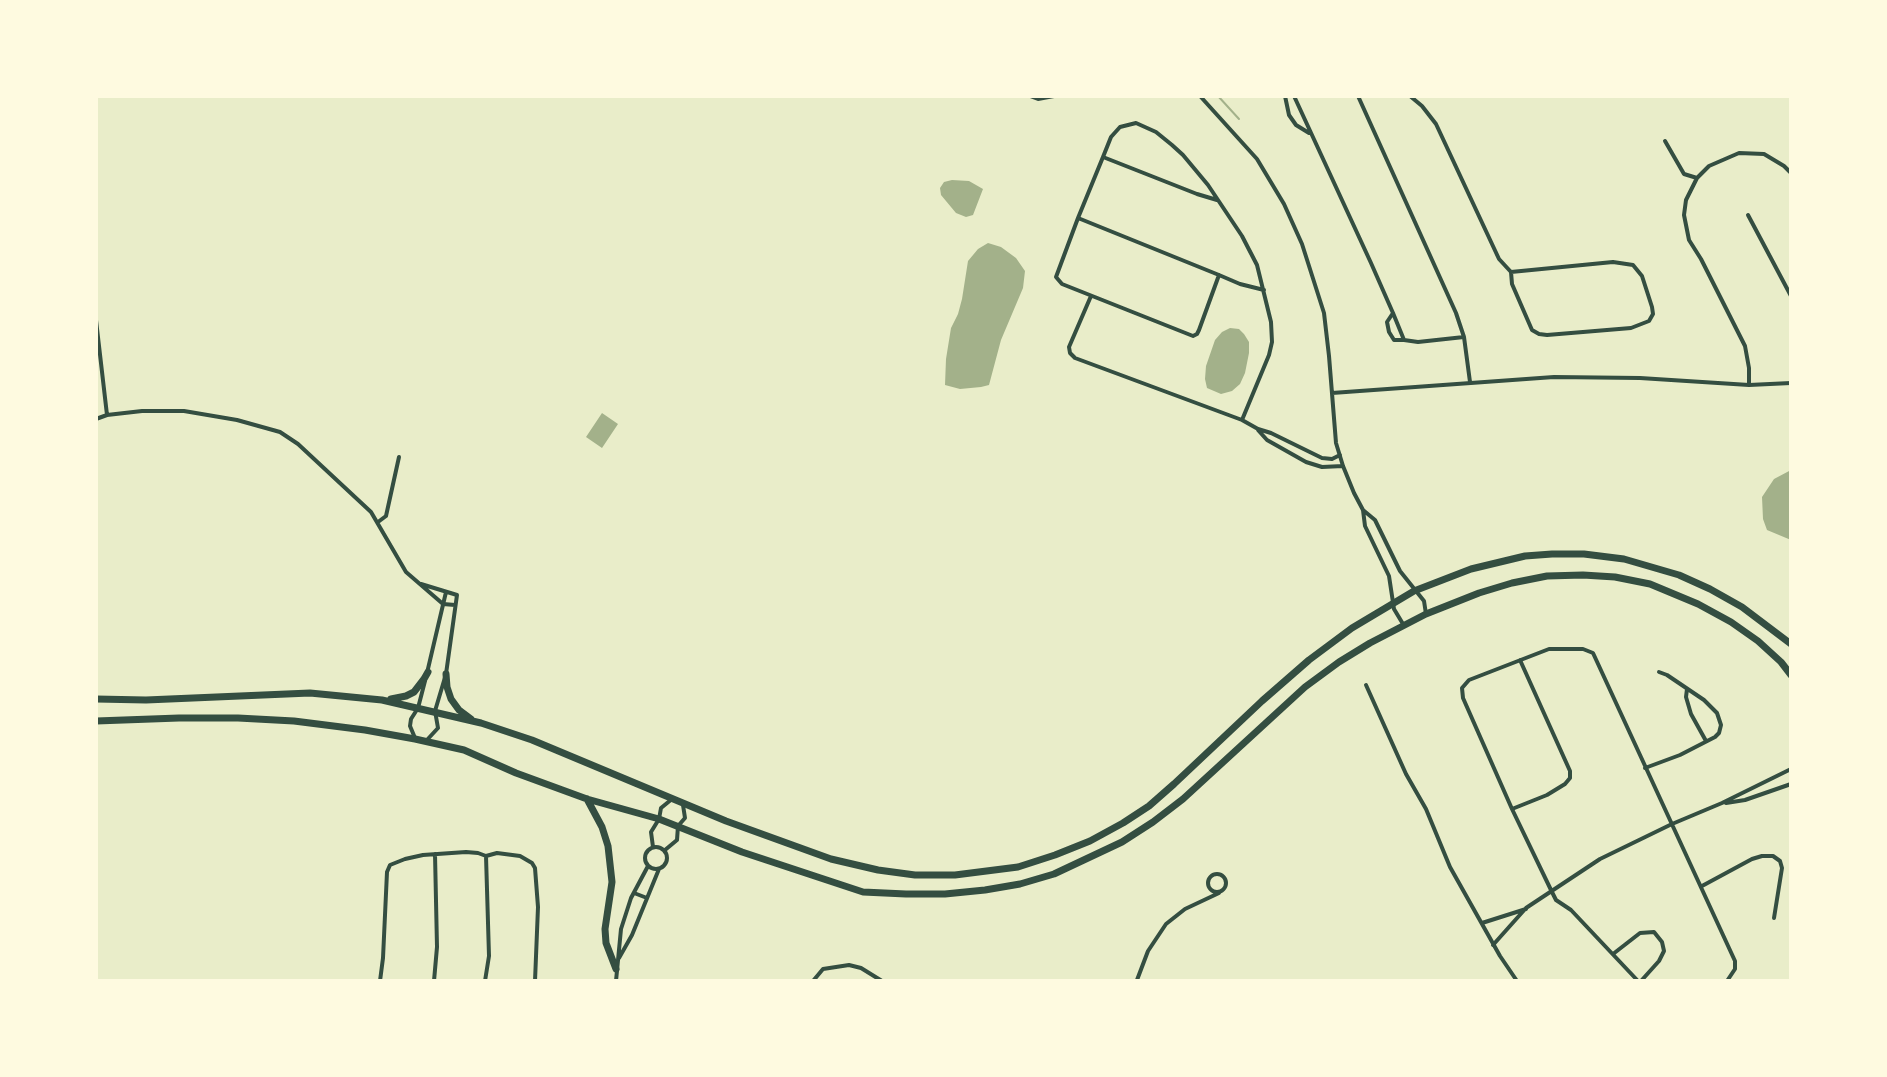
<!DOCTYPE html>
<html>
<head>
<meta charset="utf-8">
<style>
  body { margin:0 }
  #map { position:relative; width:1887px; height:1077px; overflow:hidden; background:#e9edc9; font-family:Lato,sans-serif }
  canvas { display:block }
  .frame { position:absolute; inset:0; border:98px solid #fefae0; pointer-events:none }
</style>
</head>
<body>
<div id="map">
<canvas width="1887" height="1077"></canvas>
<div class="frame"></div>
</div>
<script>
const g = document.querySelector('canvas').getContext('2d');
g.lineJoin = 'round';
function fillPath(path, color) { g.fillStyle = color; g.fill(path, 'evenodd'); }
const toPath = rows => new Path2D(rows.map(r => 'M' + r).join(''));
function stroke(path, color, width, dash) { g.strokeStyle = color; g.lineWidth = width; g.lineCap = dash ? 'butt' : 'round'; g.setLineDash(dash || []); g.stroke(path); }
const water = toPath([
  [952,180,969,181,983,189,973,215,966,217,956,213,941,195,940,188,944,182],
  [988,243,1001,247,1016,258,1025,271,1023,288,1001,340,989,385,981,387,960,389,945,385,946,359,951,328,958,314,962,299,968,261,978,249],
  [1230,328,1239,329,1244,334,1249,342,1249,353,1245,373,1240,384,1232,391,1221,394,1207,388,1205,379,1206,366,1215,340,1222,332],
  [602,413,618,424,602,448,586,437],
  [1791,470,1791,540,1767,530,1763,519,1762,497,1774,479]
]);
const stream = toPath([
  [1218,96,1239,119]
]);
const minor = toPath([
  [1030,96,1038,99,1054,96],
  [1200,96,1257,159,1284,204,1302,244,1324,313,1329,356,1336,443,1343,466,1354,493,1363,510,1375,520,1400,571,1424,601,1426,614],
  [1285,96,1289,115,1296,125,1309,133],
  [1294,96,1371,263,1393,313,1402,335,1404,340,1394,340,1389,332,1387,322,1393,313],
  [1358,96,1456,313,1464,337,1470,382],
  [1410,96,1422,106,1436,124,1499,259,1511,272],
  [1665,141,1684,174,1697,178],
  [1217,200,1197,194,1103,157,1111,137,1120,127,1136,123,1156,132,1172,145,1183,155,1208,185,1242,236,1257,265,1271,322,1272,342,1269,355,1242,420],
  [1748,215,1791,296],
  [1078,218,1103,157],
  [1613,262,1633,265,1642,276,1652,307,1653,314,1649,321,1631,328,1547,335,1539,334,1532,330,1512,284,1511,272,1613,262],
  [1219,275,1199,330,1197,334,1193,336,1062,284,1056,277,1078,218,1219,275,1240,284,1264,290],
  [1091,296,1069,347,1070,353,1075,358,1242,420,1258,429,1271,433,1322,458,1332,459,1340,455],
  [96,320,107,415],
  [1404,340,1418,342,1464,337],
  [1749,385,1749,368,1745,346,1701,259,1689,240,1684,215,1686,200,1697,178,1709,166,1739,153,1764,154,1784,166,1791,173],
  [1332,393,1554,377,1640,378,1749,385,1791,383],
  [96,419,107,415,142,411,184,411,237,420,280,432,298,444,371,512,406,572,443,604,455,605],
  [1258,430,1267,440,1306,462,1322,467,1343,466],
  [1363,510,1365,526,1389,576,1394,609,1403,624],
  [378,522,386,516,399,457],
  [421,584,457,595,446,674,435,711,438,728,426,741],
  [427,673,446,592],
  [1366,685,1406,774,1426,809,1450,867,1500,956,1517,981],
  [1687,689,1686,697,1691,714,1706,741],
  [415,738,410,726,411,719,418,708,425,681],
  [1645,768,1680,755,1715,737,1719,733,1721,725,1717,713,1704,700,1667,675,1659,672],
  [1726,803,1745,800,1791,784],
  [1512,809,1547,795,1565,784,1570,778,1570,771,1520,660],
  '645 858a11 11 0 1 1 22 0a11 11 0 1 1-22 0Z',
  [653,847,651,832,659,819,661,808,672,799],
  [665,850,677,840,678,826,685,818,683,805],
  '1208 883a9 9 0 1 1 18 0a9 9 0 1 1-18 0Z',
  [1702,886,1752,859,1762,856,1773,856,1780,861,1782,868,1774,918],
  [634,893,647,898],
  [1482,923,1526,909],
  [1493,945,1526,908,1600,859,1672,824,1722,803,1791,769],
  [1613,954,1640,933,1654,932,1662,942,1664,951,1659,961,1641,981],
  [619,958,632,935,659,869],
  [1137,980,1148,951,1166,924,1185,909,1219,893],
  [380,981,383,958,387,872,390,865,405,859,423,855,466,852,478,853,486,856,497,853,520,856,532,863,535,868,538,907,535,981],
  [434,981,437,947,435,854],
  [485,981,489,956,486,856],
  [616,981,621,929,631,898,648,866],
  [813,981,823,969,849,965,861,968,882,981],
  [1117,981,1139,981],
  [1638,981,1571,910,1556,900,1551,890,1512,809,1463,698,1462,688,1469,680,1549,649,1583,649,1593,653,1735,961,1735,969,1727,981]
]);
const primary = toPath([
  [446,674,447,687,451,699,459,710,471,719],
  [96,699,146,700,310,693,382,700,481,723,532,740,726,821,831,859,878,870,915,875,955,875,1018,867,1055,855,1090,841,1123,823,1149,806,1174,784,1262,701,1309,660,1352,628,1414,591,1471,569,1525,556,1552,554,1584,554,1624,559,1679,575,1710,589,1742,607,1791,644],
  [391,699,406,696,414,692,424,679,428,672],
  [96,721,179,718,238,718,294,721,365,730,415,739,464,750,516,773,587,799,659,819,742,852,863,892,906,894,945,894,985,890,1020,884,1054,874,1122,842,1153,822,1183,799,1305,687,1339,662,1370,643,1426,614,1479,593,1512,583,1547,576,1583,575,1615,577,1650,584,1698,604,1731,622,1758,641,1781,662,1791,675],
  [587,799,602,827,608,846,612,882,605,929,606,943,616,969]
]);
fillPath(water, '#a3b18a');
stroke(stream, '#a3b18a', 2);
stroke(minor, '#344e41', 4);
stroke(primary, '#344e41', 7);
</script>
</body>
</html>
